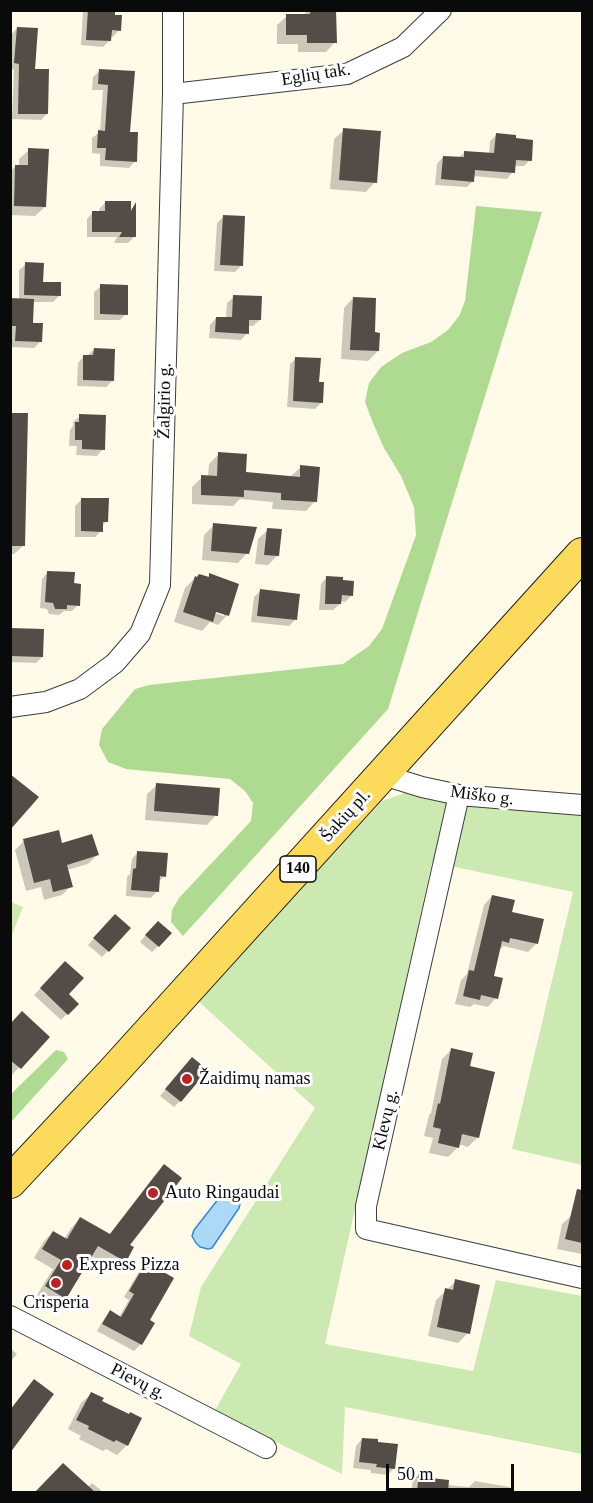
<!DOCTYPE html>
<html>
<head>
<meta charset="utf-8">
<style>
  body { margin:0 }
  #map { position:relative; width:593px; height:1503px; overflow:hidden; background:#fffbe8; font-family:Georgia,serif }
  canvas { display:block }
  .frame { position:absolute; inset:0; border:12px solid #0a0a0a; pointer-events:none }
  .scale { position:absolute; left:386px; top:1464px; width:128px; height:27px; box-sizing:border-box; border:3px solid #0a0a0a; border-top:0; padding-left:8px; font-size:18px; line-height:21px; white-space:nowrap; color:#0a0a0a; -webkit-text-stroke:4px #fff; paint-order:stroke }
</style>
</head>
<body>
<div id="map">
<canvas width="593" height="1503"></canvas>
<div class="frame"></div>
<div class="scale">50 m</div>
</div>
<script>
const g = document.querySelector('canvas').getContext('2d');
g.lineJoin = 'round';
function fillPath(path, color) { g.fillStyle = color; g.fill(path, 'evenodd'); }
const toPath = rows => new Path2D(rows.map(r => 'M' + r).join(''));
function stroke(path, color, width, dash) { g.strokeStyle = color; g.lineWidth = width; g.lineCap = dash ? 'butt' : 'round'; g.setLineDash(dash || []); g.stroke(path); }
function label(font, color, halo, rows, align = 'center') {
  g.font = font + ' Georgia,serif'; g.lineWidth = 6; g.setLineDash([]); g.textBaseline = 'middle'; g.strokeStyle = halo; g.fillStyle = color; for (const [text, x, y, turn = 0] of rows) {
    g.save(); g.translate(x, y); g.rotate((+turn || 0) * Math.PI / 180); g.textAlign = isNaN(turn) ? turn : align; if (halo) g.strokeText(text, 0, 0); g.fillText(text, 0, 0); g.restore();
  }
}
const green = toPath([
  [405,793,512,808,582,815,582,1165,512,1149,573,892,432,862,325,1344,473,1371,496,1280,582,1296,582,1454,345,1407,342,1474,214,1412,241,1364,189,1336,201,1287,315,1108,198,1001,382,801],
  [11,902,23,907,11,937]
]);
const forest = toPath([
  [476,206,542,212,388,709,183,936,171,922,172,910,179,898,251,821,253,803,245,791,230,779,126,769,108,762,99,745,102,729,135,689,149,685,343,664,369,646,382,629,416,535,414,507,401,476,384,448,373,423,365,402,369,383,381,367,402,353,431,342,448,330,459,316,465,301],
  [56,1050,64,1052,68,1059,11,1122,11,1094]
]);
const water = toPath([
  [232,1190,239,1192,241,1199,239,1208,212,1248,208,1249,200,1247,196,1243,192,1236,194,1230,223,1193,232,1190]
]);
const shadow = toPath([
  [84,10,114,10,114,16,119,30,113,37,110,36,110,40,103,47,81,45,83,12],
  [308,10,335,10,335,42,326,52,298,52,298,44,277,44,277,25,287,16,303,16],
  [17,28,34,70,47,114,41,120,12,119,14,70,10,69,10,40,11,35],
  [100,70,133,72,128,133,135,161,129,168,100,166,100,154,92,153,92,138,100,132,103,90,92,90,93,77],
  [344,130,375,182,366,192,330,189,334,139],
  [496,135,530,160,524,166,514,166,513,172,507,179,473,176,473,181,467,187,435,185,437,164,443,157,458,158,465,152,489,155,490,141],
  [29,150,45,207,35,216,10,215,10,171,16,166,19,166,19,159],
  [105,203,130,210,134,206,134,237,128,243,114,243,117,237,87,237,87,219,93,212,99,212,99,209],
  [223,217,241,266,235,272,214,271,217,223],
  [26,264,42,283,59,296,53,302,33,302,32,324,40,342,34,348,10,347,10,300,19,300,19,270],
  [101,286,126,314,120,320,94,320,94,292],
  [234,297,260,320,253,326,248,326,247,333,241,340,209,338,210,325,216,318,226,318,227,303],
  [353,298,373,334,378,351,368,361,341,359,344,308],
  [94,349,112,381,106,387,77,386,78,363,84,356,87,356],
  [296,358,318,383,322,402,315,409,287,407,290,364],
  [10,414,23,546,14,554,10,554],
  [80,416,103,449,97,456,76,455,77,446,69,446,70,430,73,426,73,422],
  [219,454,244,474,291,476,301,467,315,501,306,511,272,509,273,502,240,499,233,506,192,504,192,487,202,477,208,477,209,464],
  [82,499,107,521,101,527,101,531,95,537,75,537,75,506],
  [214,525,247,553,238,563,202,560,204,535],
  [268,530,278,555,268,565,255,564,258,539],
  [48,572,73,585,78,605,72,611,64,611,59,615,49,614,47,609,40,608,42,579],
  [210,575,227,615,218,625,210,622,202,631,174,622,185,588,195,578,207,578],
  [209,611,224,613,224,616],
  [327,577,352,595,345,602,340,601,340,604,333,610,319,610,321,584],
  [260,591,295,620,289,626,251,622,254,597],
  [10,630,42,657,36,663,10,662],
  [157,785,216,815,207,825,145,820,147,794],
  [24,841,61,845,97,855,88,864,67,870,71,886,62,895,44,900,41,887,26,891,15,850],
  [138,852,164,876,158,883,157,891,151,898,126,896,127,877,130,874,132,859],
  [492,896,510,913,537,943,528,952,503,946,499,951,493,977,496,998,488,1007,474,1004,470,1007,455,1004,461,980,467,974,484,905],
  [109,922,129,928,102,957,88,945],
  [151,929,158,946,152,952,140,942],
  [65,963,66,994,77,1004,61,1020,34,995],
  [10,1025,48,1037,10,1077],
  [451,1050,468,1067,478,1137,468,1147,458,1144,458,1147,448,1157,429,1153,433,1138,424,1136,429,1115,431,1113,442,1059],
  [185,1065,180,1101,174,1107,160,1096],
  [164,1166,128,1246,124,1261,116,1269,91,1256,65,1298,57,1307,37,1295,53,1269,34,1258,44,1241,53,1232,64,1239,71,1228,80,1219,109,1235,155,1175],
  [582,1213,582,1254,557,1249,562,1224,572,1215,582,1217],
  [146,1264,148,1320,153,1323,141,1344,134,1351,97,1331,104,1319,110,1312,119,1317,129,1300,124,1297,140,1270],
  [456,1281,468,1333,458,1343,428,1336,436,1300],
  [10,1348,17,1354,10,1362],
  [91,1394,100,1401,127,1445,117,1455,106,1449,103,1451,79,1439,81,1436,68,1429,81,1403],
  [362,1439,377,1443,394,1468,388,1475,371,1473,371,1470,353,1468,356,1446],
  [63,1465,87,1488,92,1483,103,1492,36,1492],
  [419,1474,430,1480,447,1485,469,1487,475,1481,510,1487,509,1492,411,1492,413,1480]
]);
const building = toPath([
  [88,10,115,10,115,15,122,15,121,31,112,30,111,41,86,40],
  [310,10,336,10,337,43,307,43,307,35,286,35,286,14,310,14],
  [17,27,38,28,35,69,49,69,48,114,18,114,19,64,14,63],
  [99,69,135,71,130,132,138,132,137,162,105,160,106,148,97,148,98,130,105,131,108,85,98,84],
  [343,128,381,131,377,183,339,180],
  [496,133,516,135,516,138,533,140,532,161,516,160,515,173,475,170,474,182,441,179,443,156,464,157,464,151,494,153],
  [28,148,49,149,46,207,14,206,15,165,28,165],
  [105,201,131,201,131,211,136,202,136,237,119,237,122,232,92,232,92,211,105,211],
  [223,215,245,216,243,266,220,265],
  [25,262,44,263,43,282,61,282,61,296,24,295],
  [100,284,128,285,128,315,100,314],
  [233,295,262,296,261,320,249,320,249,334,215,332,216,317,232,317],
  [353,297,376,298,375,332,380,333,379,351,350,350],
  [10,298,34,299,33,323,43,323,42,342,15,341,16,326,10,326],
  [94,348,115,349,114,381,83,380,83,355,93,355],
  [295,357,321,358,319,382,324,382,323,403,293,401],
  [10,413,28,413,25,546,10,546],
  [79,414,106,415,105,450,82,449,82,440,75,440,75,422,79,422],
  [218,452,247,454,246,472,300,477,300,465,320,467,317,502,281,500,281,493,244,490,244,497,201,495,201,475,217,476],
  [81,498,109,498,108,522,103,522,103,532,81,531],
  [213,523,257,527,249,554,211,551],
  [267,528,282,529,279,556,264,555],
  [47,571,75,572,74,583,81,584,80,606,67,605,67,609,55,609,53,603,45,602],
  [209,573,239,584,229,616,216,612,213,622,183,612,195,576,197,577,199,574,209,577],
  [326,576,343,577,343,580,354,581,353,596,342,595,341,604,325,604],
  [260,589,300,594,297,620,257,616],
  [10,628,44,629,43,657,10,656],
  [10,774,39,797,10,830],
  [156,783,220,788,218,816,154,811],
  [59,830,62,843,92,834,99,855,67,865,73,887,53,892,50,879,34,883,23,839],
  [137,851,168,853,166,877,160,876,159,892,131,890,133,869,136,868],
  [492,895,515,900,512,912,544,919,538,944,510,938,509,943,502,941,494,976,503,978,498,999,481,995,480,1000,463,996,469,970,474,971],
  [115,914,131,928,109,952,93,938],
  [158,921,172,933,159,947,145,935],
  [65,961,84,978,69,994,79,1004,68,1015,40,988],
  [22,1011,50,1037,21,1069,10,1060,10,1024],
  [451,1048,473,1053,470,1066,495,1072,479,1138,462,1134,459,1148,438,1143,441,1129,433,1127,438,1103,440,1104],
  [192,1057,208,1070,181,1102,165,1089],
  [164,1164,182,1178,130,1245,134,1247,126,1262,98,1246,66,1299,45,1286,61,1260,42,1249,53,1231,67,1239,80,1217,110,1234],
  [577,1189,582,1190,582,1243,565,1239],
  [146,1262,174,1278,150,1320,155,1323,142,1345,102,1324,110,1310,121,1317,134,1294,129,1291],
  [455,1279,480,1285,470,1334,437,1327,445,1288,453,1290],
  [34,1379,54,1394,10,1453,10,1410],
  [91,1392,104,1398,102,1401,129,1414,130,1412,142,1418,128,1446,116,1440,114,1442,88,1429,89,1426,76,1420],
  [362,1438,378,1439,378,1442,398,1444,395,1469,376,1467,377,1464,359,1462],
  [63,1463,95,1492,35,1492],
  [419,1472,432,1474,431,1478,449,1480,448,1492,417,1492]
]);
const street = toPath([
  [173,94,347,74,403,47,441,10],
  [10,707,46,702,80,689,115,663,140,634,160,585,173,94,173,10],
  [383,775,422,787,459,795,582,805],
  [459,795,366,1206,366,1229,582,1278],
  [10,1316,266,1448]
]);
const primary = toPath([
  [10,1182,112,1073,582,554]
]);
const markers = [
  [187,1079,6,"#bc2123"],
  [153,1193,6,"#bc2123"],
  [67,1265,6,"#bc2123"],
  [56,1283,6,"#bc2123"]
];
const shields = [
  [298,869,36]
];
const shieldNames = [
  ["140",298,869]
];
const streetNames = [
  ["Eglių tak.",316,75,-9],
  ["Žalgirio g.",165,401,-89],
  ["Miško g.",482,796,7],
  ["Šakių pl.",346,816,-48],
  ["Klevų g.",386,1120,-77],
  ["Pievų g.",138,1382,27]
];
const poiNames = [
  ["Žaidimų namas",199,1079],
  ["Auto Ringaudai",165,1193],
  ["Express Pizza",79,1265],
  ["Crisperia",56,1303,"center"]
];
fillPath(green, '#cde9b2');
fillPath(forest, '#afda91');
fillPath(water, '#abd9f7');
stroke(water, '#318bd0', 1.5);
fillPath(shadow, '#0003');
fillPath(building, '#534c47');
stroke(street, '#3d3d3d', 22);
stroke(primary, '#1b1b1b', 34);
stroke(street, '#fff', 20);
stroke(primary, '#fcda5b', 32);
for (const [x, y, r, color] of markers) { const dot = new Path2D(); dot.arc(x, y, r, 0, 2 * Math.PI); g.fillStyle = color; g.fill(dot); stroke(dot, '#fff', 2); }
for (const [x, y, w] of shields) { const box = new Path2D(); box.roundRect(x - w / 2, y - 13, w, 26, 4.5); g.fillStyle = '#fff'; g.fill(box); stroke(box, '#0a0a0a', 1.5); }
label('bold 16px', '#0a0a0a', null, shieldNames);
label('18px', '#0a0a0a', '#fff', streetNames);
label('18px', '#0a0a0a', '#fff', poiNames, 'left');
</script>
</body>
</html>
